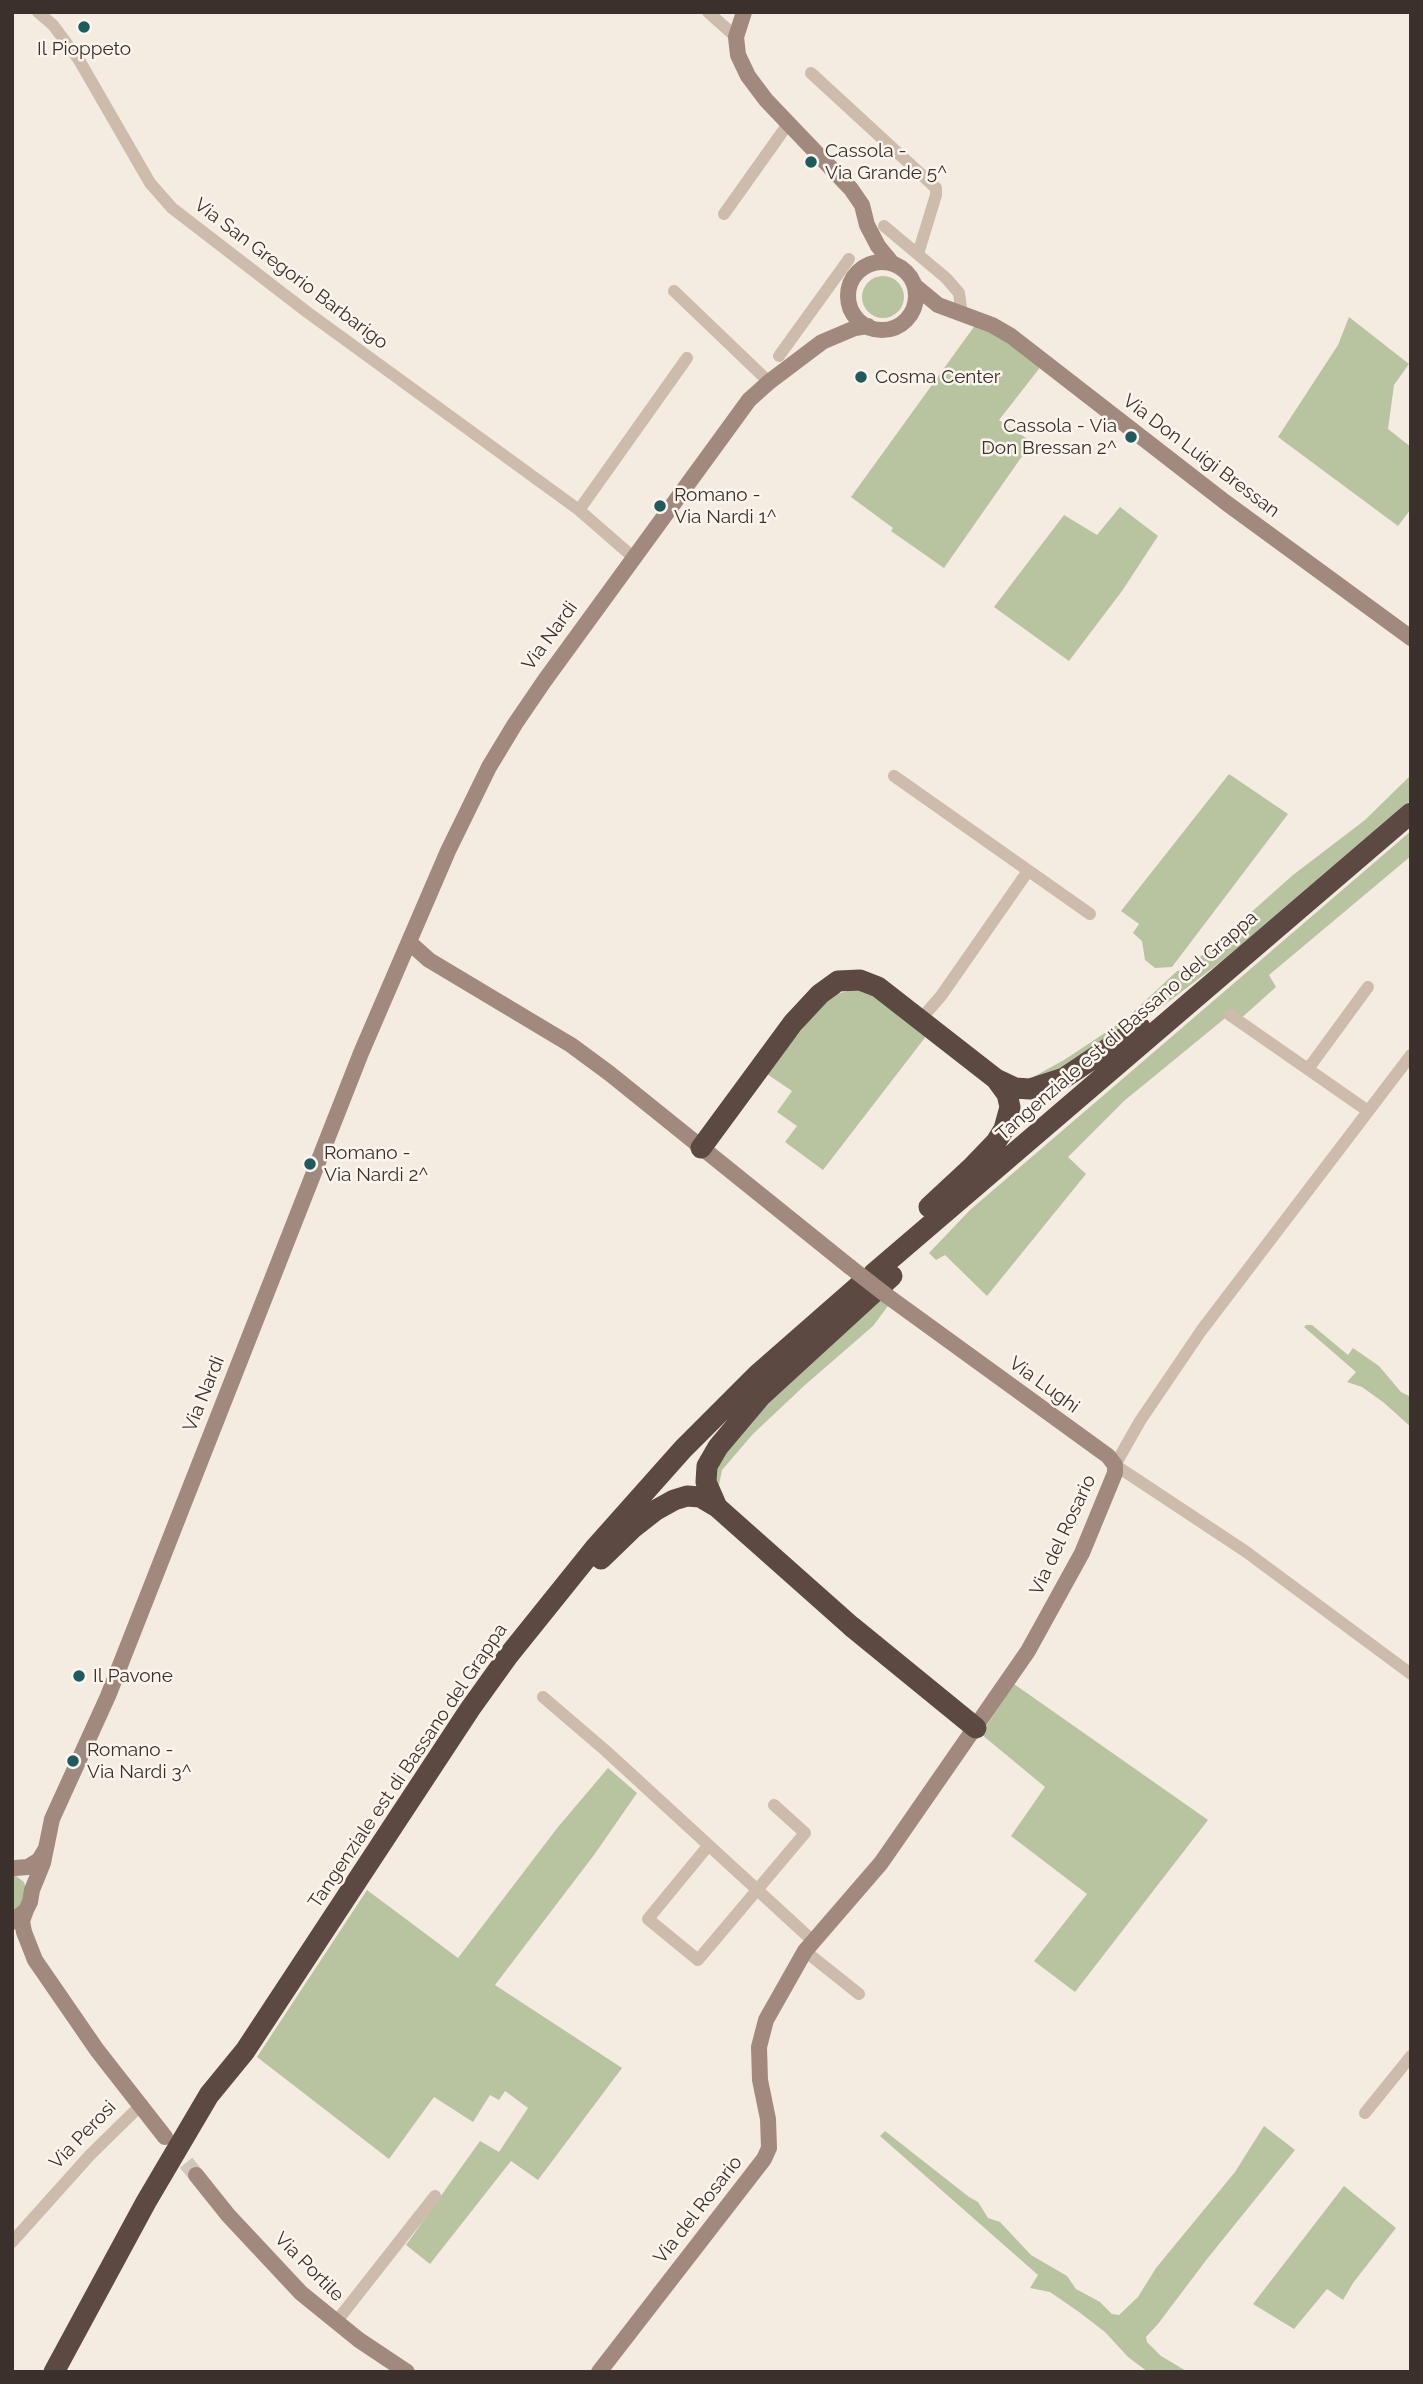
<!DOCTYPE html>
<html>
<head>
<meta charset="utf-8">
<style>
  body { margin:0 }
  #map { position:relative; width:1423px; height:2384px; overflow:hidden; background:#f4ebe1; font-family:Raleway,sans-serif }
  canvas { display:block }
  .frame { position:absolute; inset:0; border:14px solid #3b302b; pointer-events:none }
</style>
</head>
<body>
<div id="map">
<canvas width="1423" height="2384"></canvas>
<div class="frame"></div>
</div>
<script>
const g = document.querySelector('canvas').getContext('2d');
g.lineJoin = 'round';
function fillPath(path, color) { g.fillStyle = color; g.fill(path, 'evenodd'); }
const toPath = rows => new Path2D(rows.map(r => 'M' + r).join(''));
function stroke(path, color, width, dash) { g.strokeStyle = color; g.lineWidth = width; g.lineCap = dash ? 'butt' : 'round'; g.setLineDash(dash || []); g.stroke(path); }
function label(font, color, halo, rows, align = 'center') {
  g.font = font + ' Raleway,sans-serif'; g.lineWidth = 5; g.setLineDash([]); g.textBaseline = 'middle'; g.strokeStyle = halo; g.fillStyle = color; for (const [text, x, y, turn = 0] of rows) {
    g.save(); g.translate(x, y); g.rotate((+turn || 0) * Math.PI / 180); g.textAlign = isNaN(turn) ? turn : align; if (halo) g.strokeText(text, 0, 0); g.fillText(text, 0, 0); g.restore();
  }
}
const green = toPath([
  '862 297a21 21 0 1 1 42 0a21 21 0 1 1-42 0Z',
  [1349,317,1409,364,1394,385,1388,429,1411,447,1411,509,1398,526,1278,437,1338,345],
  [976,324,993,330,1042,365,999,420,1032,442,944,568,891,531,893,528,851,497],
  [1120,507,1158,536,1122,591,1069,661,994,607,1064,515,1097,535],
  [1229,774,1288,814,1172,967,1155,968,1145,960,1142,941,1133,933,1139,924,1121,911],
  [1411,775,1411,800,1222,961,1101,1053,1024,1082,1064,1060,1126,1019,1177,971,1183,970,1246,921,1248,915,1293,875,1365,820],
  [1411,831,1411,856,1269,975,1276,987,1238,1021,1229,1015,1124,1101,1068,1157,1086,1174,987,1296,945,1255,936,1260,929,1253,970,1210],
  [851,990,859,990,877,996,927,1035,823,1170,785,1142,797,1126,777,1112,792,1091,767,1074,815,1012,834,995],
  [877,1298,888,1306,873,1326,805,1385,753,1434,722,1470,719,1485,710,1479,738,1430],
  [1306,1325,1312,1325,1348,1355,1353,1348,1379,1366,1401,1392,1411,1397,1411,1427,1383,1402,1362,1387,1347,1382,1356,1372,1304,1327],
  [1014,1684,1208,1820,1075,1992,1034,1961,1087,1894,1011,1836,1045,1787,981,1734],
  [608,1768,637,1793,594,1855,495,1985,622,2068,538,2180,511,2161,430,2264,406,2245,480,2141,499,2152,528,2108,505,2091,499,2100,490,2095,473,2122,434,2097,389,2159,257,2057,367,1890,458,1958,558,1827],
  [12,1873,24,1882,26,1890,24,1900,12,1915],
  [1264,2126,1295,2150,1207,2259,1158,2324,1146,2337,1147,2342,1161,2356,1188,2372,1148,2372,1128,2357,1105,2332,1079,2312,1050,2292,1030,2288,1038,2275,880,2136,885,2131,969,2197,978,2202,988,2218,1000,2222,1031,2255,1067,2276,1076,2289,1100,2302,1112,2314,1119,2315,1138,2297,1156,2268,1235,2172],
  [1344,2186,1396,2228,1353,2283,1343,2300,1327,2289,1294,2329,1253,2304]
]);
const secondaryTunnel = toPath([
  [171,2144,196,2175]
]);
const street = toPath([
  [38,12,53,25,79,60,150,183,172,208,307,312,579,510,633,557],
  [708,12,736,37],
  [811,73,936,188,936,195,918,254],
  [724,214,788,124],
  [884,226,946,278,959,293,962,315],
  [674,291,769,382],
  [779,356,849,259],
  [579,510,687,358],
  [894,776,1090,914],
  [1230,1015,1368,1111],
  [920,1020,941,996,1028,871],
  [1411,1055,1201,1331,1140,1421,1115,1465,1245,1551,1411,1674],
  [1308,1069,1368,987],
  [543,1697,606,1751,813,1941],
  [708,1846,648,1919,698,1960,805,1833,774,1805],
  [805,1951,859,1994],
  [1365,2113,1411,2056],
  [12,2242,90,2155,142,2104],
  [336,2322,435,2196]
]);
const secondary = toPath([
  [744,12,736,37,738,55,748,76,766,100,851,189,862,205,867,225,878,246,892,263],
  '848 296a34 34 0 1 1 68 0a34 34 0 1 1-68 0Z',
  [915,286,938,305,992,325,1011,336,1225,502,1411,638],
  [410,943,429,960,571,1045,609,1073,850,1267],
  [15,1868,28,1867,39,1860,45,1850],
  [26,1910,22,1921,24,1932,35,1960,97,2050,165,2137],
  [12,1922,26,1910,30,1902,32,1890,43,1863,52,1819,108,1696,361,1053,448,851,489,767,515,724,545,680,749,400,769,382,822,342,855,328,868,326],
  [196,2175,228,2215,301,2293,359,2340,407,2372],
  [599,2372,764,2159,769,2148,768,2119,760,2080,759,2047,766,2020,805,1951,881,1863,1028,1651,1082,1553,1115,1473,1115,1465,1108,1456,886,1295]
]);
const highway = toPath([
  [701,1148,793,1023,820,994,838,981,860,980,878,987,996,1079,1015,1088,1030,1089,1064,1078,1140,1027],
  [929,1207,971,1168,996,1142,1004,1129,1010,1107,1007,1094,996,1079],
  [873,1274,1411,813],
  [717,1507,706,1482,707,1466,718,1447,761,1396,892,1276],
  [601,1559,633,1528,656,1510,674,1500,687,1496,700,1497,717,1507,851,1626,976,1728],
  [54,2372,146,2202,209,2095,245,2051,470,1709,508,1656,594,1549,683,1449,757,1375,862,1283]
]);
const secondaryBridge = toPath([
  [850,1267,886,1295]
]);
const markers = [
  [84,27,7,"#1f5a5e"],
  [811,162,7,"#1f5a5e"],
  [861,377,7,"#1f5a5e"],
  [1131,437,7,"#1f5a5e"],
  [660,506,7,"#1f5a5e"],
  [310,1164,7,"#1f5a5e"],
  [79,1676,7,"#1f5a5e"],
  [73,1761,7,"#1f5a5e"]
];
const poiNames = [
  ["Il Pioppeto",84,49,"center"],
  ["Cassola -",825,151],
  ["Via Grande 5^",825,173],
  ["Cosma Center",875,377],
  ["Cassola - Via",1117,426,"right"],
  ["Don Bressan 2^",1117,448,"right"],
  ["Romano -",674,495],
  ["Via Nardi 1^",674,517],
  ["Romano -",324,1153],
  ["Via Nardi 2^",324,1175],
  ["Il Pavone",93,1676],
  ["Romano -",87,1750],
  ["Via Nardi 3^",87,1772]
];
const streetNames = [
  ["Via San Gregorio Barbarigo",291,274,37],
  ["Via Don Luigi Bressan",1201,456,37],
  ["Via Nardi",550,636,-54],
  ["Tangenziale est di Bassano del Grappa",1127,1026,-41],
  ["Via Lughi",1044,1385,36],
  ["Via Nardi",204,1394,-68],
  ["Via del Rosario",1063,1535,-65],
  ["Tangenziale est di Bassano del Grappa",408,1766,-56],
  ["Via Perosi",83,2135,-46],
  ["Via del Rosario",698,2210,-52],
  ["Via Portile",309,2267,45]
];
fillPath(green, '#b8c4a0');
stroke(secondaryTunnel, '#cfc6bd', 16, [16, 8]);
stroke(street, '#cdbbac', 12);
stroke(secondary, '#a18a7d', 16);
stroke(highway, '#5c4a42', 21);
stroke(secondaryBridge, '#a18a7d', 16);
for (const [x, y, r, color] of markers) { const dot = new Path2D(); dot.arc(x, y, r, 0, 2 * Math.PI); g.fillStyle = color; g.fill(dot); stroke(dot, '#fbf5ee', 2.5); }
label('19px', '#3b302b', '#fbf5ee', poiNames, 'left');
label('19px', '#3b302b', '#fbf5ee', streetNames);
</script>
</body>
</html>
